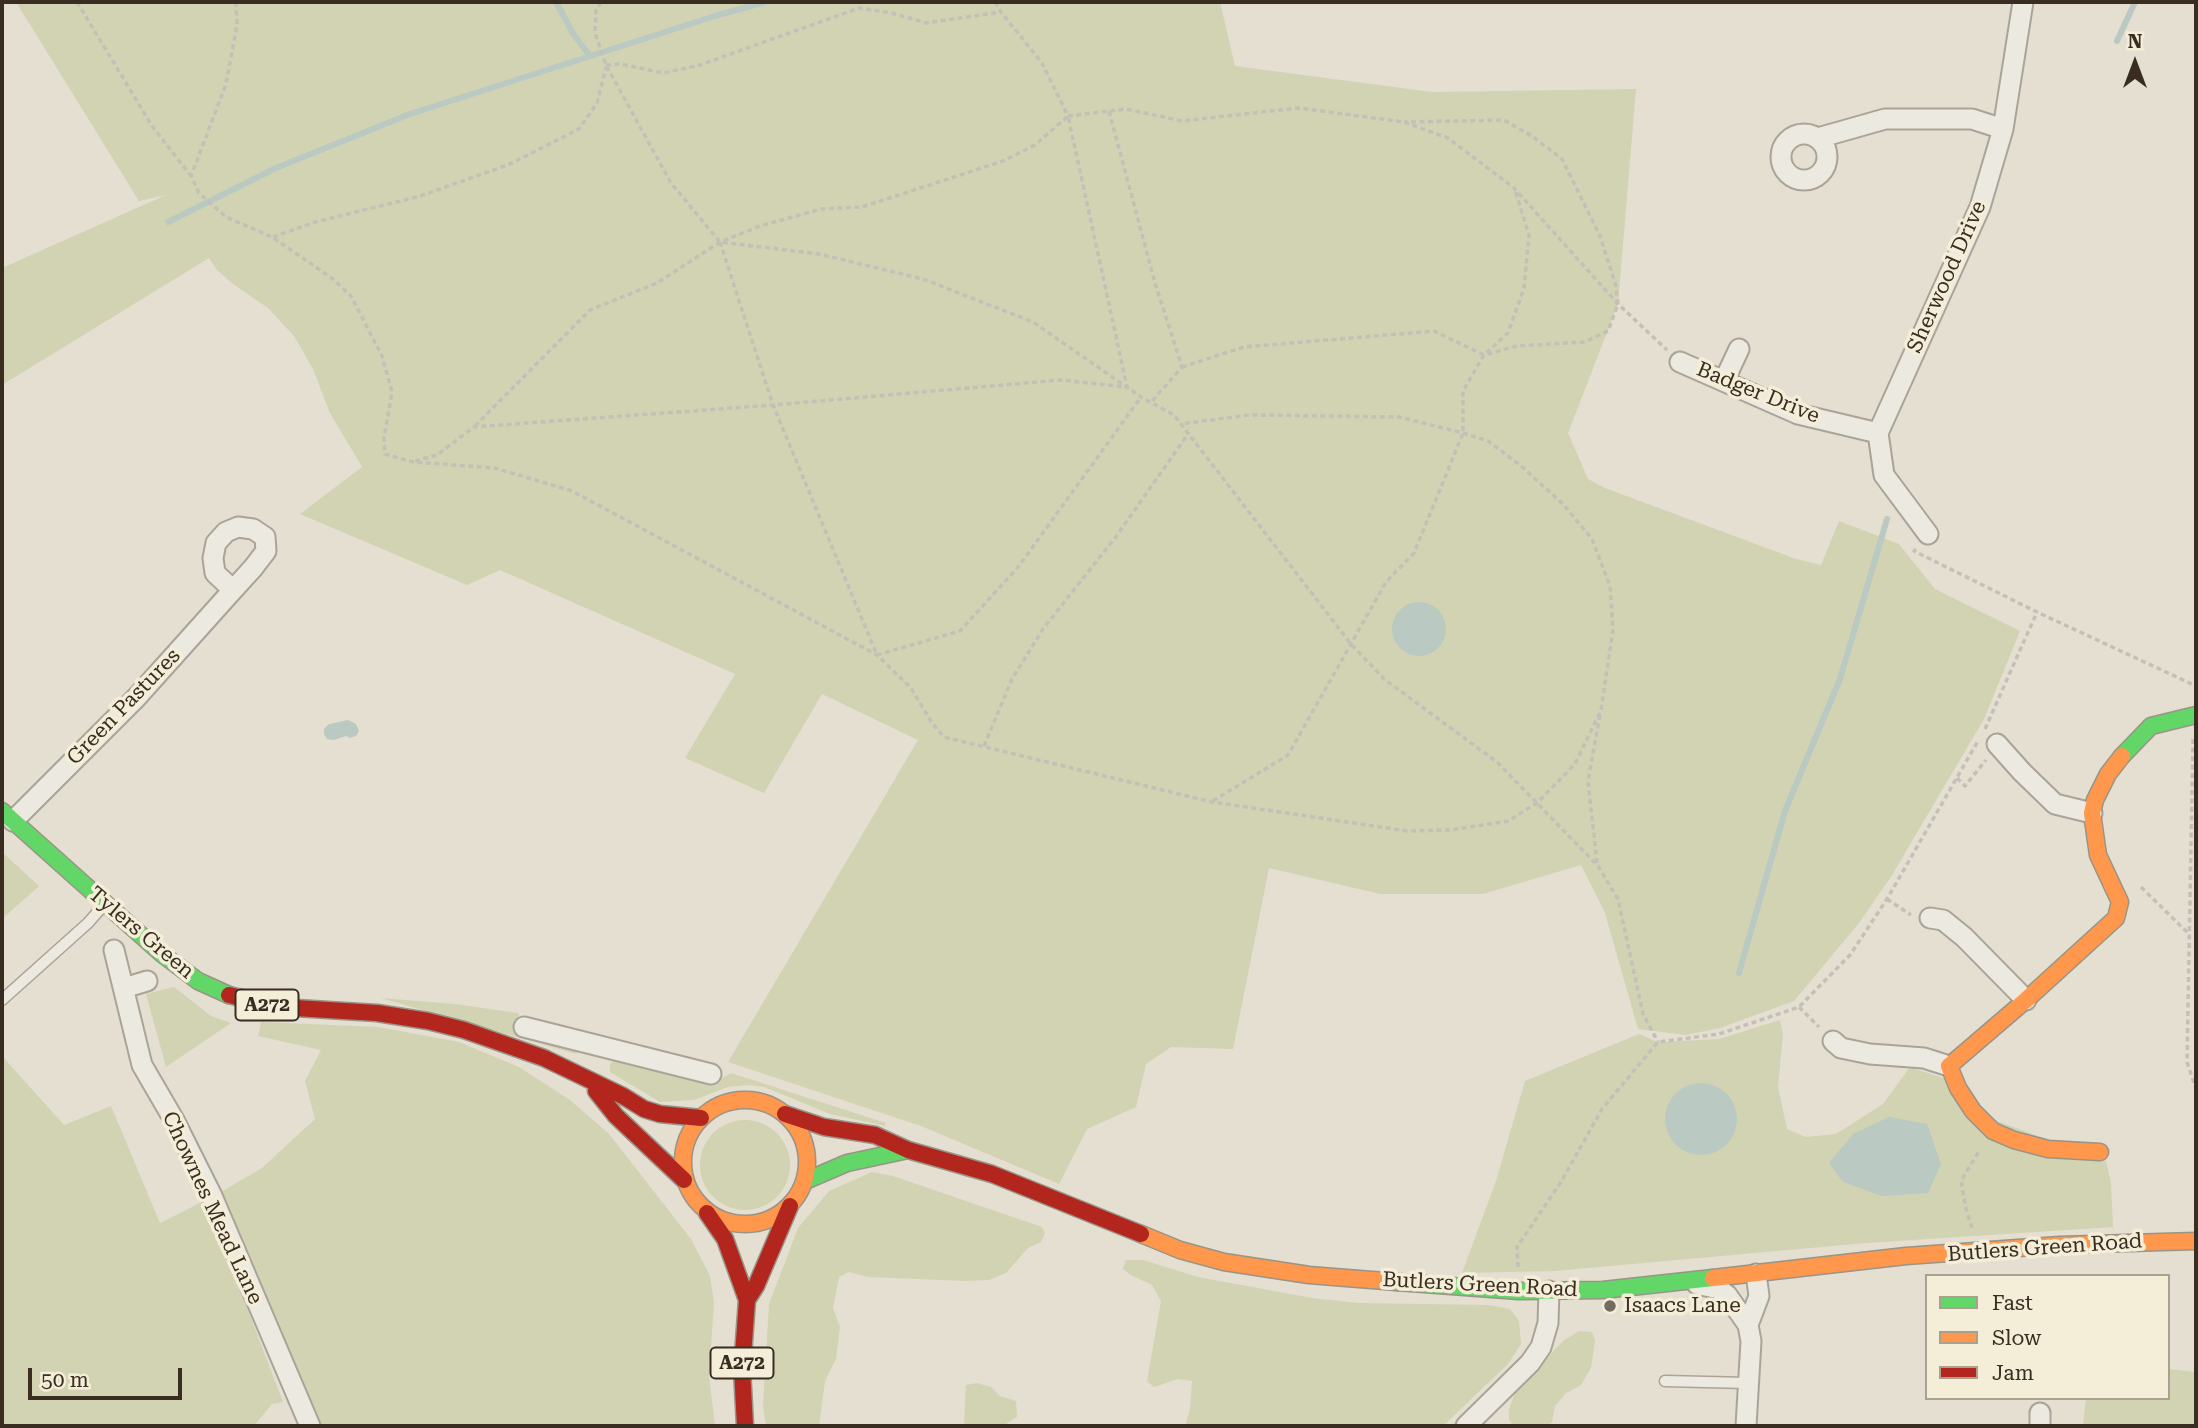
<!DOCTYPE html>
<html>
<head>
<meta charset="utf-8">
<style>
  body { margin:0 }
  #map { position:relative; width:2198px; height:1428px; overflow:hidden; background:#e4dfd0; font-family:"Roboto Serif",serif }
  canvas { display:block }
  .frame { position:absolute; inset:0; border:4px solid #382d20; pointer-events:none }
  .legend { position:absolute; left:1925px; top:1274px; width:245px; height:126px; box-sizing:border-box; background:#f4edd7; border:2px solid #a9a08e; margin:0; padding:9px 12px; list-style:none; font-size:21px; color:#382d20 }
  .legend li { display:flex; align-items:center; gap:14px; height:35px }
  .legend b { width:35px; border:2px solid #a9a08e }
  .north { position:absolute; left:2100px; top:28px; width:70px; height:70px; -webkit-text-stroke:5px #f4edd7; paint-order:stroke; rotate:0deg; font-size:19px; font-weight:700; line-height:28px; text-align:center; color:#382d20 }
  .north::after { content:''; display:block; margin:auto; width:24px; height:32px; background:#382d20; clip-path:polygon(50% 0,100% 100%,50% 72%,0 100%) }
  .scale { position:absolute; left:28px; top:1368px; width:154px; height:32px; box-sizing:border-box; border:4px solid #382d20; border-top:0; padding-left:9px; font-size:21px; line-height:24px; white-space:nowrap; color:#382d20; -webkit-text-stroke:5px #f4edd7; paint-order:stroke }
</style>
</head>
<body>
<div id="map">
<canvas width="2198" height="1428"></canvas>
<div class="frame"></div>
<ul class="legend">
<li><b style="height:9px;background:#63d668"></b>Fast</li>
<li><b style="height:9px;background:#ff974d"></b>Slow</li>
<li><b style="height:9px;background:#b3261e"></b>Jam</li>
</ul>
<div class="north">N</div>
<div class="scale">50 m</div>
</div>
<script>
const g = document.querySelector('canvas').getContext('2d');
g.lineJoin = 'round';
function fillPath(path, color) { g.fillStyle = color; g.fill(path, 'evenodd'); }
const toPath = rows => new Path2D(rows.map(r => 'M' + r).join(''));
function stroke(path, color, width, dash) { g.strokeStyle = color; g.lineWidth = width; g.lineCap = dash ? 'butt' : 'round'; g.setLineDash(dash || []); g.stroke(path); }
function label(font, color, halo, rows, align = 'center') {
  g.font = font + ' "Roboto Serif",serif'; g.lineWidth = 7; g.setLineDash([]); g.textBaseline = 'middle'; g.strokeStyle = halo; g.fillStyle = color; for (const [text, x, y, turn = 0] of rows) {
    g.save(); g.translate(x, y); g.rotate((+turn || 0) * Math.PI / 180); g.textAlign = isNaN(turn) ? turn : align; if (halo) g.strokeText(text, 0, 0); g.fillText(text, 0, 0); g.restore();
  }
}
const green = toPath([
  [16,2,1220,2,1235,66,1432,92,1636,89,1618,304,1568,433,1588,479,1605,488,1796,559,1821,565,1839,521,1899,544,1935,589,2020,631,1984,719,1892,875,1859,923,1794,1001,1720,1028,1686,1035,1638,1029,1605,913,1581,865,1483,894,1380,894,1269,868,1233,1049,1171,1047,1146,1064,1136,1107,1087,1129,1059,1184,921,1126,728,1062,918,740,822,694,764,793,685,758,735,674,500,570,467,585,300,514,362,467,330,413,313,369,294,336,268,308,233,284,217,270,209,258,2,385,2,268,166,195,139,201],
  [2,852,39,886,2,919],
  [174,987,211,1016,231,1023,166,1067,146,994],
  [381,998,455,1004,518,1013,521,1021,578,1047,578,1051,576,1054],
  [1780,1020,1783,1034,1778,1087,1787,1129,1806,1137,1836,1134,1883,1104,1910,1067,1946,1079,1959,1107,2106,1161,2111,1183,2113,1227,1866,1243,1555,1271,1462,1273,1496,1181,1525,1081,1639,1034,1658,1042,1719,1039],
  [261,1022,378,1027,459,1042,519,1067,570,1100,609,1134,691,1239,710,1276,714,1303,709,1376,715,1426,321,1426,221,1192,262,1168,315,1119,305,1081,321,1050,258,1036],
  [2,1056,64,1125,111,1106,160,1223,202,1202,236,1279,283,1402,272,1404,254,1426,2,1426],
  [627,1057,717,1081,731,1073,886,1123,885,1126,830,1114,764,1087,748,1085,728,1087,694,1100,660,1102,610,1072,610,1065,614,1059],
  '700 1165a45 45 0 1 1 90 0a45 45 0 1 1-90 0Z',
  [872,1172,893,1176,1042,1227,1045,1233,1041,1242,1028,1248,1006,1273,989,1280,966,1281,868,1277,849,1272,839,1277,833,1308,840,1327,836,1359,825,1381,819,1426,766,1426,763,1407,769,1304,798,1228,829,1191],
  [1126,1260,1143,1260,1198,1277,1312,1298,1358,1303,1488,1305,1510,1309,1519,1321,1521,1344,1508,1364,1443,1426,1185,1426,1190,1409,1192,1381,1178,1379,1154,1387,1147,1381,1161,1301,1152,1285,1131,1275,1123,1269],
  [1579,1331,1592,1332,1595,1340,1591,1368,1581,1385,1566,1393,1555,1406,1552,1422,1547,1426,1514,1426,1509,1420,1509,1410,1515,1392,1563,1341],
  [2168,1369,2196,1372,2196,1426,2083,1426,2086,1398,2168,1398],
  [977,1383,991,1387,1000,1396,1016,1401,1017,1417,1003,1426,964,1426,966,1385]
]);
const water = toPath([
  '1392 629a27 27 0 1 1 54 0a27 27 0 1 1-54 0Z',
  [348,720,356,724,359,731,356,736,350,738,346,736,334,740,327,739,324,734,324,729,329,724],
  '1665 1119a36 36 0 1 1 72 0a36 36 0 1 1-72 0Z',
  [1889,1117,1927,1124,1941,1164,1928,1193,1882,1196,1843,1182,1829,1163,1853,1134]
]);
const stream = toPath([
  [556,2,574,35,590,56],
  [2117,41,2135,2],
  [168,222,276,168,410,114,715,16,765,2],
  [1739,973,1785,811,1840,679,1887,519]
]);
const path = toPath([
  [77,2,152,126,191,176],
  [236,2,237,25,226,84,191,176,199,193,226,217,272,237,333,279,351,296,382,356,392,392,384,438,385,454,413,462,495,468,572,491,877,655,911,688,932,723,944,737,1212,802,1407,831,1450,830,1508,821,1537,803,1575,764,1601,710,1613,630,1610,586,1592,539,1563,504,1520,465,1488,441,1463,433,1399,417,1249,415,1181,424],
  [601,2,596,10,595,33,606,65,671,183,720,242,819,254,923,279,1033,322,1141,397,1174,415,1351,644,1384,679,1497,762,1598,866,1618,899,1643,1014,1658,1042],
  [995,2,1001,12,1042,63,1068,116,1126,109,1182,121,1298,108,1404,122,1448,138,1514,188,1618,304,1667,350],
  [606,65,621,64,663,73,700,65,859,8,892,13,926,23,1001,12],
  [1109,111,1155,283,1182,367,1152,401],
  [273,237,315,222,417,197,508,165,579,129,597,103,606,67],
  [720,242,773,405,877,655,960,631,1019,566,1141,397],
  [1182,367,1244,347,1434,331,1484,355,1508,333,1524,288,1529,235,1515,190],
  [415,461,437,455,474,427,773,405,1060,380,1127,387,1068,116,1035,145,1003,161,862,207,821,209,760,226,720,242,657,283,590,310,474,427],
  [1916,549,1914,551,2037,612,2196,686],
  [1985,729,2037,612],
  [2193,739,2187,1062,2196,1089],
  [984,746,1012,679,1043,629,1115,538,1188,434],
  [1957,778,1965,786,1986,760],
  [1213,801,1288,755,1386,582,1414,553,1463,433,1463,391,1484,355,1517,346,1584,342,1608,331,1618,304,1616,286,1600,236,1562,159,1532,136,1504,120,1404,122],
  [1597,863,1588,781,1600,715],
  [2141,887,2188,933],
  [1887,899,1911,915],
  [1799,1007,1819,1027],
  [1972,1228,1966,1209,1961,1181,1979,1151],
  [1518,1267,1517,1247,1561,1182,1602,1109,1658,1042,1719,1034,1799,1007,1850,955,1887,899,1978,741]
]);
const lane = toPath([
  [2,1000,88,923,102,907],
  [1665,1381,1747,1383]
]);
const street = toPath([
  '1781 157a23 23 0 1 1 46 0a23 23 0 1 1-46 0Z',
  [1818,138,1885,119,1972,119,2003,129],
  [1680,362,1798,414,1878,433],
  [1724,381,1739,349],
  [1928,534,1884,475,1878,433,1980,207,2003,129,2023,2],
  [1997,744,2022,772,2055,804,2092,813],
  [13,821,137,697,233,590,253,568,266,551,265,537,253,529,238,527,226,532,216,543,213,558,215,573,233,590],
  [1930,918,1943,920,1964,937,2026,1000],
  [114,950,142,1065,174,1120,212,1196,310,1426],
  [124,988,147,981],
  [524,1027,711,1074],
  [1833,1041,1841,1048,1870,1054,1924,1058,1949,1066],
  [1697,1284,1719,1289,1727,1295,1748,1325,1751,1341,1746,1426],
  [1748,1325,1759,1296,1756,1274],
  [1466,1426,1530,1363,1541,1347,1548,1323,1549,1291],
  [2040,1426,2040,1413]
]);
const fast = toPath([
  [2122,756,2151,726,2196,715],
  [2,811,162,954,198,981,229,995],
  [805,1181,847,1163,908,1150],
  [1397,1282,1519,1291,1603,1290,1713,1278]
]);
const slow = toPath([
  '683 1162a62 62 0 1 1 124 0a62 62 0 1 1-124 0Z',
  [2100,1152,2048,1149,2014,1140,1993,1131,1973,1111,1958,1088,1949,1066,2026,1000,2116,918,2120,902,2098,855,2092,813,2095,800,2108,774,2122,756],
  [1141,1234,1180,1250,1224,1262,1309,1275,1397,1282],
  [1713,1278,1906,1256,2060,1245,2196,1241]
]);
const jam = toPath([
  [229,995,279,1007,377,1013,428,1021,464,1030,544,1058,623,1096,644,1109,660,1114,701,1118],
  [596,1091,616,1116,684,1180],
  [785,1114,824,1127,875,1135,908,1150,992,1174,1141,1234],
  [707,1213,725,1239,747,1300,742,1369,745,1426],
  [747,1300,756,1286,790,1206]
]);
const markers = [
  [1610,1306,7,"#746b5e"]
];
const shields = [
  [267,1005,63],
  [742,1363,63]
];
const shieldNames = [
  ["A272",267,1005],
  ["A272",742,1363]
];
const streetNames = [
  ["Sherwood Drive",1947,277,-66],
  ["Badger Drive",1758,393,22],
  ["Green Pastures",124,707,-46],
  ["Tylers Green",141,933,40],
  ["Chownes Mead Lane",212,1208,65],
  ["Butlers Green Road",2045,1248,-4],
  ["Butlers Green Road",1480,1285,3]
];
const poiNames = [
  ["Isaacs Lane",1624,1306]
];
fillPath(green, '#d1d3b3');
fillPath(water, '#bac9c1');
stroke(stream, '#bac9c1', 6);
stroke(lane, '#aaa498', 13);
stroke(street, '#aaa498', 23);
stroke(fast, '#999488', 19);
stroke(slow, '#999488', 19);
stroke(jam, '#999488', 19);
stroke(path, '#c5c0b7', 3.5, [5, 3.5]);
stroke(lane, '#ece9e0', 10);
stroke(street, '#ece9e0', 19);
stroke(fast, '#63d668', 16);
stroke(slow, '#ff974d', 16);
stroke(jam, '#b3261e', 16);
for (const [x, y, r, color] of markers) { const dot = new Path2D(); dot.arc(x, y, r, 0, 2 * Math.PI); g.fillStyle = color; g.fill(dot); stroke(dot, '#f4edd7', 2.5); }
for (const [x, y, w] of shields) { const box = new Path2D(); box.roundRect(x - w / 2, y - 15.5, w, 31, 5); g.fillStyle = '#f4edd7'; g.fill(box); stroke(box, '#382d20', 2); }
label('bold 19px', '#382d20', null, shieldNames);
label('21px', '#382d20', '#f4edd7', streetNames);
label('21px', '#382d20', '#f4edd7', poiNames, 'left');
</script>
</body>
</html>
